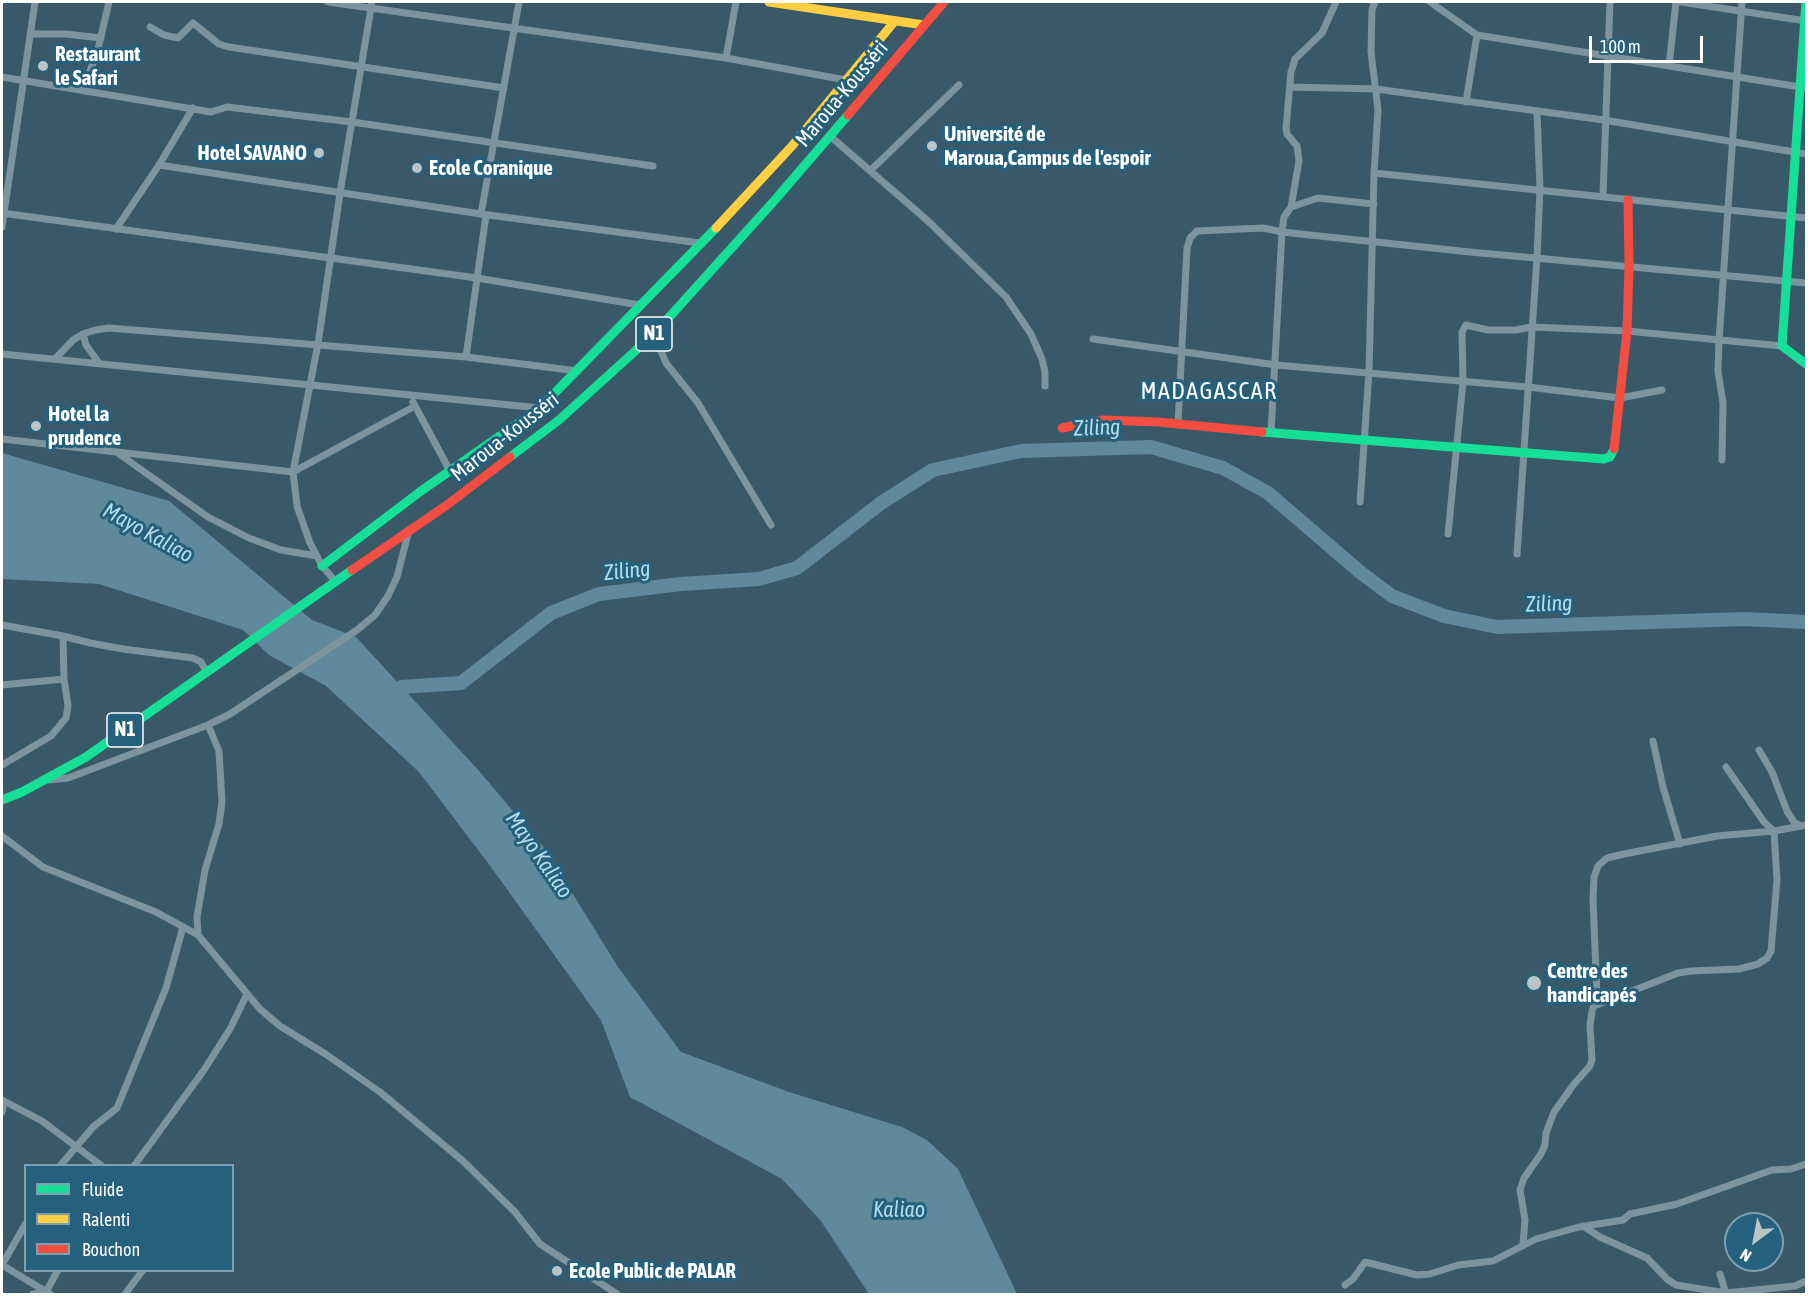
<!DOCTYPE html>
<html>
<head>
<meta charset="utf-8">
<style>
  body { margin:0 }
  #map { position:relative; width:1808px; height:1296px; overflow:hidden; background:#395968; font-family:"Asap Condensed",sans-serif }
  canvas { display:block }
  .frame { position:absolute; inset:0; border:3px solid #fff; pointer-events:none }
  .legend { position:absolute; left:24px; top:1164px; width:210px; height:108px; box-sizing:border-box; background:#25617c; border:2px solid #7ca0b0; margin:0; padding:8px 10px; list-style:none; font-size:18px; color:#fff }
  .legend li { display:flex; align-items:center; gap:12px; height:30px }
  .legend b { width:30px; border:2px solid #7ca0b0 }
  .north { position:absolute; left:1724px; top:1212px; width:60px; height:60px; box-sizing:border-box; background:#25617c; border:2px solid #7ca0b0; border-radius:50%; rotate:212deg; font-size:16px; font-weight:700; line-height:24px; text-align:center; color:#fff }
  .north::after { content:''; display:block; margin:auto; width:21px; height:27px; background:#bac5ca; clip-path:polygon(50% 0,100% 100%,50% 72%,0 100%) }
  .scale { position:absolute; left:1589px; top:36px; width:114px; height:27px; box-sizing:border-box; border:3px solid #fff; border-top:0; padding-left:8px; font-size:18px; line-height:21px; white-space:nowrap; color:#fff; -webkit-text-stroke:4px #25617c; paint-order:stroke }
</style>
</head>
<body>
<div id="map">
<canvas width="1808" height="1296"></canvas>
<div class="frame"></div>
<ul class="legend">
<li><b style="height:8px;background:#16e098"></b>Fluide</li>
<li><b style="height:8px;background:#ffcf43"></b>Ralenti</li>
<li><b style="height:8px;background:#f24e42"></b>Bouchon</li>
</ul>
<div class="north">N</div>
<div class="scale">100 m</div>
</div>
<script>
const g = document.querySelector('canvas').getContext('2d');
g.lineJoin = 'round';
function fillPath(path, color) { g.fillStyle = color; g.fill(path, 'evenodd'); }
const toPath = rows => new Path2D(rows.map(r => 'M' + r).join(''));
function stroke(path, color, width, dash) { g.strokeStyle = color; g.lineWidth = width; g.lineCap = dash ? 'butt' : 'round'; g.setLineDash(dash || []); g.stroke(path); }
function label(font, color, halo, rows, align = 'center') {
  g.font = font + ' "Asap Condensed",sans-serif'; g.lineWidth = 6; g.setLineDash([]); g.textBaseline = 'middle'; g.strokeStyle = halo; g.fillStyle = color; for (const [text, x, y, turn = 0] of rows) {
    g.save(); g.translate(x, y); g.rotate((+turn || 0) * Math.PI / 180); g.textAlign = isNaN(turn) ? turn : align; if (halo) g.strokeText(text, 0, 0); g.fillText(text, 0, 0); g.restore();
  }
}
const water = toPath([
  [2,453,169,501,312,620,356,637,480,772,545,849,618,967,681,1052,789,1092,902,1127,927,1140,958,1169,1017,1294,869,1294,821,1221,782,1179,630,1097,601,1020,491,867,419,772,326,686,269,655,243,630,99,584,2,579]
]);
const river = toPath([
  [401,687,461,683,551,613,599,594,681,584,759,579,797,568,881,503,933,470,1021,451,1151,447,1223,468,1268,493,1360,572,1392,596,1444,616,1497,627,1744,619,1806,622]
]);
const street = toPath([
  [328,2,726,58,846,80],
  [1430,2,1477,35,1806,88],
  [1681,2,1806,21],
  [150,27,164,35,178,38,193,23,219,44,229,47,504,88],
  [30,34,66,34,101,38],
  [726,58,736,2],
  [1669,66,1676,2],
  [2,77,211,112,227,107,352,122,653,166],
  [1290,87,1376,89,1604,120,1806,154],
  [83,91,98,49,109,2],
  [1466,102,1477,35],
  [830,136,928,221,1006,297,1031,334,1042,359,1045,372,1045,386],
  [159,165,481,214,700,243],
  [871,170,959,85],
  [1374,173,1806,218],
  [1603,196,1610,2],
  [1291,207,1299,161,1297,146,1287,134,1286,128,1291,72,1295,59,1322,33,1336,2],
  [2,213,477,278,640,305],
  [481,214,519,2],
  [2,227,35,2],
  [116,229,159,165,193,108],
  [83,334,86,345,99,363],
  [654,334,666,363,698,403,771,525],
  [1093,339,1276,365,1528,387,1620,398,1662,390],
  [2,354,540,408],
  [466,357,486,215],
  [55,359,73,340,83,334,95,330,109,328,466,357,578,371],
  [413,402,450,471],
  [1178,423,1187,248,1190,238,1197,231,1263,228,1282,232,1470,252,1806,283],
  [1271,432,1282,232,1284,217,1291,207,1318,198,1374,204],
  [2,439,293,472,415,406],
  [119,454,208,517,249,538,281,550,317,556],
  [1722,460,1723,403,1718,371,1719,341,1742,2],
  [1360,502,1369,372,1374,173,1378,110,1371,52,1372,10,1375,2],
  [1448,534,1463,382,1462,332,1466,325,1488,330,1516,330,1531,327,1627,331,1782,346],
  [1517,554,1537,257,1540,189,1537,112],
  [336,582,322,566,310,543,297,506,293,472,318,344,340,193,372,2],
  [2,625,63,636,90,643,123,649,193,658,201,662,207,673],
  [2,685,64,679],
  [208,725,219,751,222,802,219,824,205,870,197,917,198,935,260,1009,280,1026,327,1055,380,1092,463,1161,515,1212,540,1244,617,1294],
  [1653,741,1663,787,1680,844],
  [1759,750,1772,772,1787,811,1794,822,1801,826],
  [2,765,51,736,66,718,68,706,64,679,63,636],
  [48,780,68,778,208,725,230,714,357,630,375,615,388,596,397,577,409,530],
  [2,836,43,867,156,912,198,935],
  [1594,1006,1678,973,1691,971,1739,969,1758,964,1767,958,1771,951,1777,880,1774,831,1764,822,1726,767],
  [2,1100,42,1121,102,1166],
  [2,1112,4,1101],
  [60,1166,93,1127,117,1108,166,988,183,927],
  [134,1166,204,1070,230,1029,247,994],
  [1583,1226,1600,1237,1647,1258,1667,1279,1676,1285,1726,1293,1795,1286,1806,1281],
  [1523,1245,1525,1220,1520,1190,1524,1178,1541,1154,1545,1145,1546,1133,1554,1112,1574,1084,1590,1066,1592,1060,1590,1026,1592,1011,1597,996,1593,899,1594,877,1598,866,1607,858,1624,854,1717,836,1774,831,1806,825],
  [2,1265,50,1294],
  [2,1265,26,1223],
  [1720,1274,1726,1294],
  [1345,1285,1353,1279,1365,1262,1417,1275,1430,1274,1458,1265,1493,1261,1536,1239,1579,1227,1623,1220,1630,1214,1677,1204,1772,1170,1791,1169,1806,1164],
  [33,1294,46,1292,58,1270],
  [125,1294,143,1270]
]);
const fast = toPath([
  [1806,2,1782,346,1806,364],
  [1262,432,1604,459,1610,457,1614,449],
  [510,457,559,420,654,334,774,201,848,115],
  [322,566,421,491,540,408,716,228],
  [2,800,22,792,86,757,352,570]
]);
const slow = toPath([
  [769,2,924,25],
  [716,228,792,146,894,22]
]);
const jam = toPath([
  [848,115,944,2],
  [1062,428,1103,420,1158,422,1262,432],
  [1614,449,1627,331,1629,267,1628,200],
  [352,570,447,505,510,457]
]);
const markers = [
  [43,66,6,"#bac5ca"],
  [932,146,6,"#bac5ca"],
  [319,153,6,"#bac5ca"],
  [417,168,6,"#bac5ca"],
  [36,426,6,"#bac5ca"],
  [1534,983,8,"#bac5ca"],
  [557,1271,6,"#bac5ca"]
];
const shields = [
  [654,334,36],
  [125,730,36]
];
const shieldNames = [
  ["N1",654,334],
  ["N1",125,730]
];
const poiNames = [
  ["Restaurant",55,54],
  ["le Safari",55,78],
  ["Université de",944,134],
  ["Maroua,Campus de l'espoir",944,158],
  ["Hotel SAVANO",307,153,"right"],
  ["Ecole Coranique",429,168],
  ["Hotel la",48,414],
  ["prudence",48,438],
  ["Centre des",1547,971],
  ["handicapés",1547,995],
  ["Ecole Public de PALAR",569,1271]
];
const streetNames = [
  ["Maroua-Kousséri",842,94,-50],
  ["Maroua-Kousséri",505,437,-38]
];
const waterNames = [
  ["Ziling",1097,428,-2],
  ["Mayo Kaliao",148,533,29],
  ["Ziling",627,571,-6],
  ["Ziling",1549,604,-2],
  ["Mayo Kaliao",539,855,55],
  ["Kaliao",899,1210]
];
const quarterNames = [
  ["MADAGASCAR",1209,391]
];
fillPath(water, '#608a9c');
stroke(river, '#608a9c', 14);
stroke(street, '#7d949f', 7);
stroke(fast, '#16e098', 9);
stroke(slow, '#ffcf43', 9);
stroke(jam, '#f24e42', 9);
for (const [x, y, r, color] of markers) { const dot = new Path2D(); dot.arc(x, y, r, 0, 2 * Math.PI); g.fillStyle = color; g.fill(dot); stroke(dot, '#25617c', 2); }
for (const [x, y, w] of shields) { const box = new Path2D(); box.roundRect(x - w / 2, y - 17, w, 34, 4.5); g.fillStyle = '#25617c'; g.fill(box); stroke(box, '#fff', 1.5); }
label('bold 20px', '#fff', null, shieldNames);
label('bold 21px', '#fff', '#25617c', poiNames, 'left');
label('21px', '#fff', '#25617c', streetNames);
label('italic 22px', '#b4dcec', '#25617c', waterNames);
g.letterSpacing = '1.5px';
label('24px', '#fff', '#25617c', quarterNames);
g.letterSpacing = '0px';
</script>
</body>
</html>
